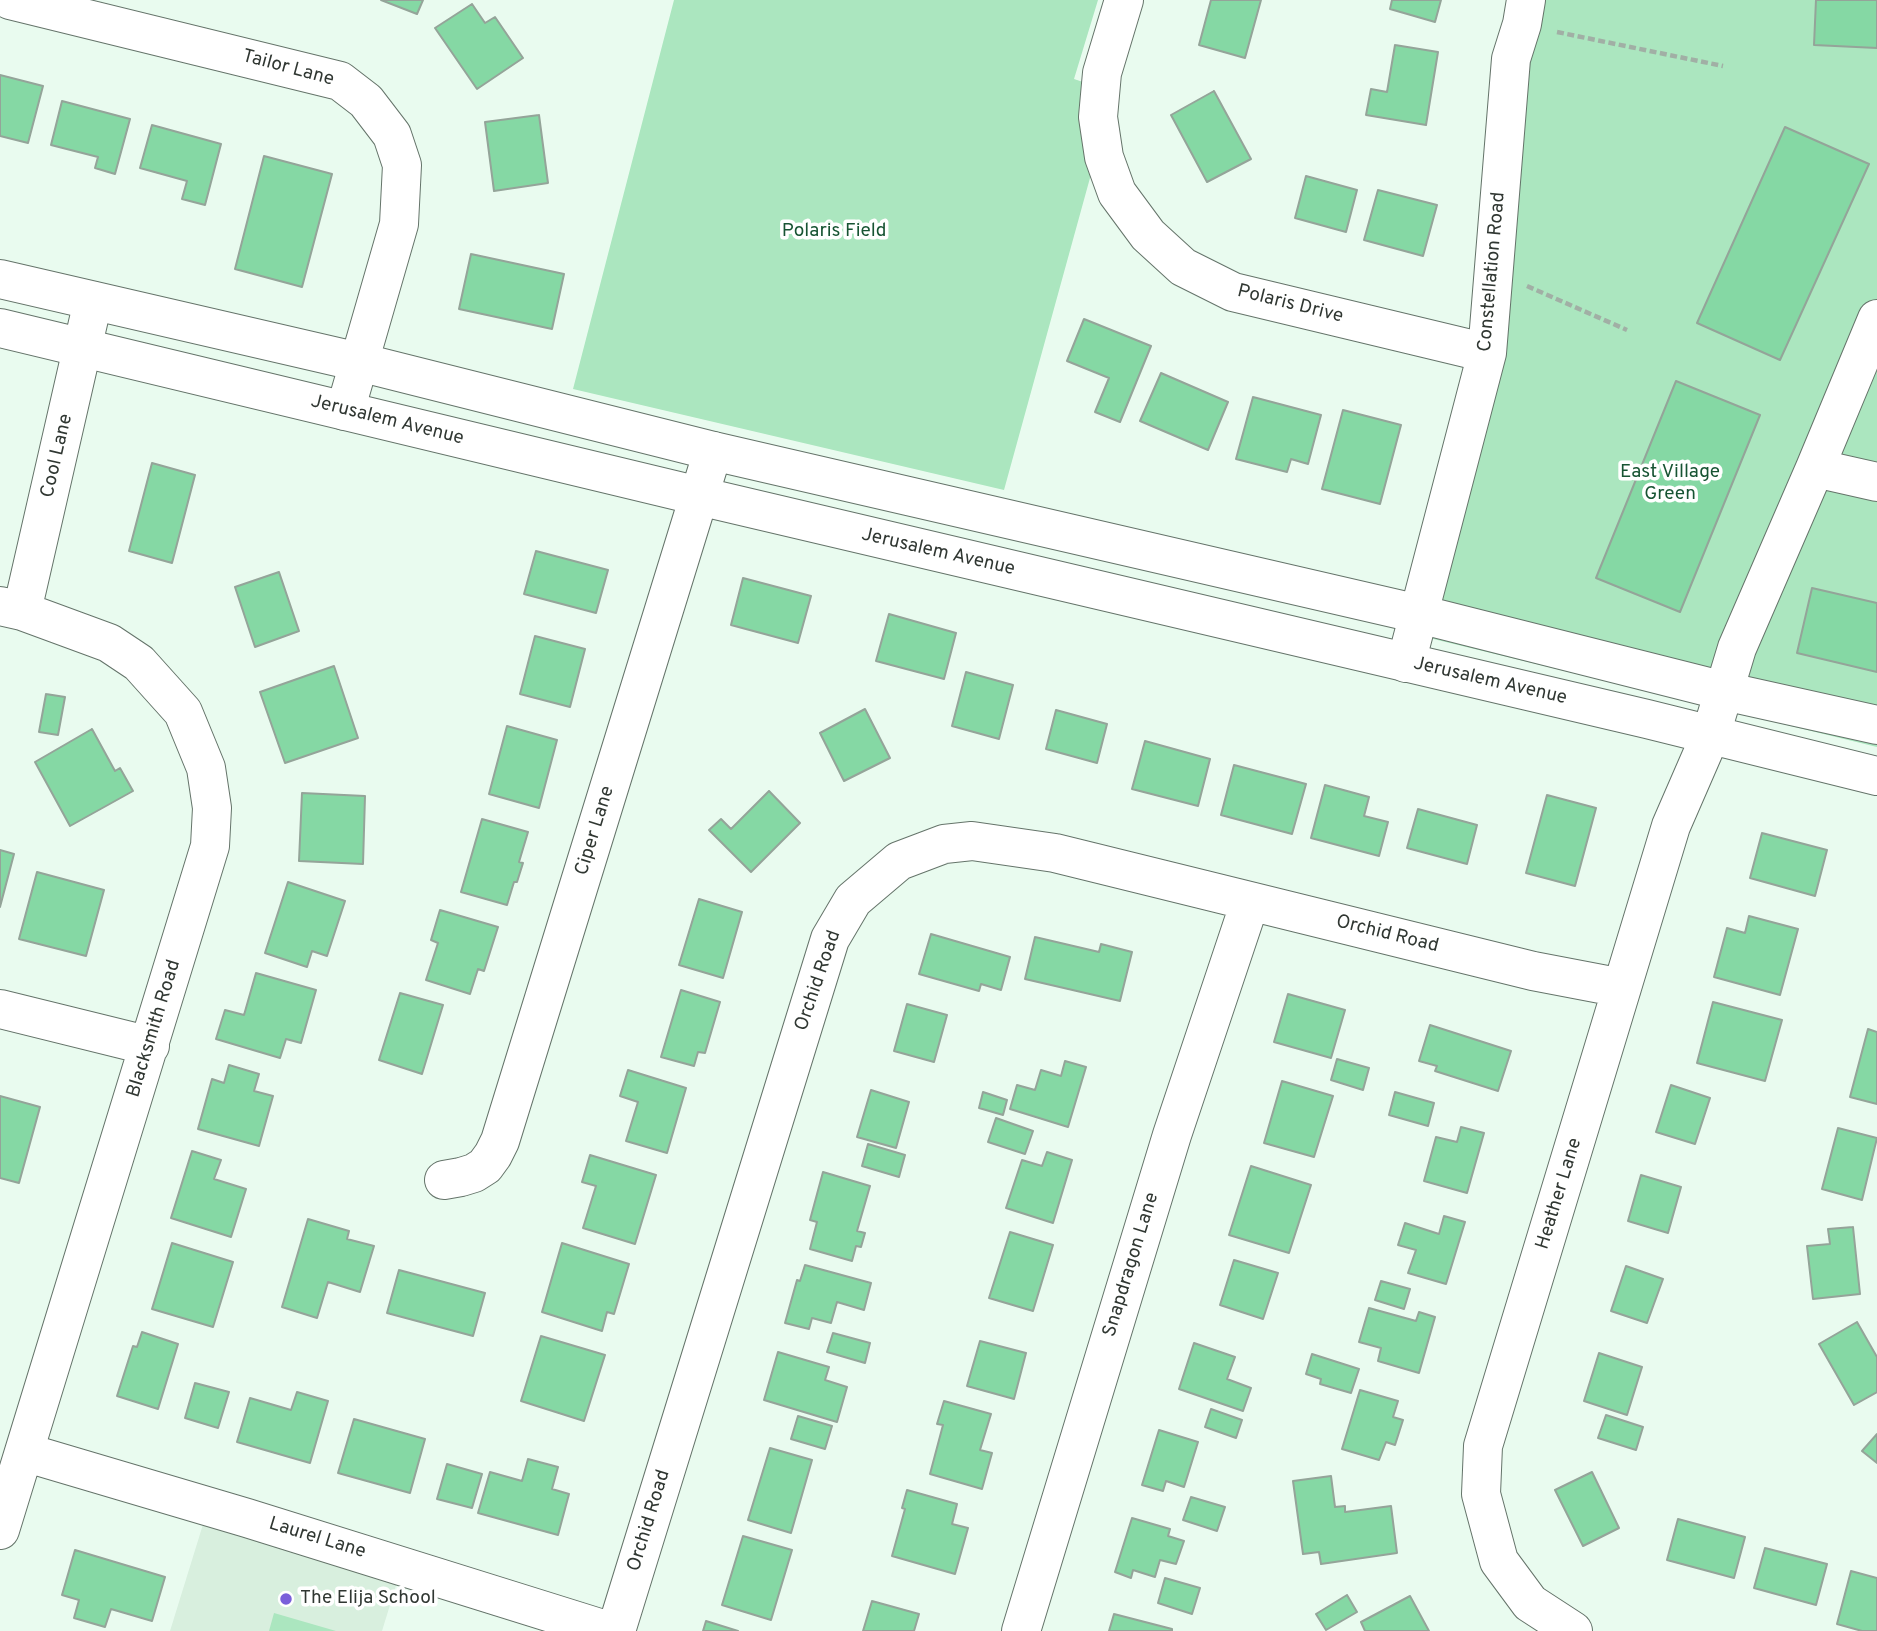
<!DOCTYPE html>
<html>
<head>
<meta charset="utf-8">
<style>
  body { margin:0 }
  canvas { display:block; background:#e9fbef }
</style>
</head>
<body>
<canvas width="1877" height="1631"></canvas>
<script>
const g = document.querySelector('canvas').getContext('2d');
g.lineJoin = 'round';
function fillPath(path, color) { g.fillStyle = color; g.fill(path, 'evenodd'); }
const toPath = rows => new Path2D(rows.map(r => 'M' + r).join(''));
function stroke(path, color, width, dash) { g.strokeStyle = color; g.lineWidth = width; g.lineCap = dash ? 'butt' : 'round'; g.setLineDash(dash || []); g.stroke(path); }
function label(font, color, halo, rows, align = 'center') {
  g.font = font + ' Overpass,sans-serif'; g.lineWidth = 7; g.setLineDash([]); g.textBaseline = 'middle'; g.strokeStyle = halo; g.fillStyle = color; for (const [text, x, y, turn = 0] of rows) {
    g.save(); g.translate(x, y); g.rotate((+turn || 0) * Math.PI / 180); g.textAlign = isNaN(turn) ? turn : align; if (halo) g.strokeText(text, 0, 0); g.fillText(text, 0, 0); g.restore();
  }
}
const built = toPath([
  [209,1505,402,1566,382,1631,170,1631]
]);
const green = toPath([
  [674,0,1098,0,1074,79,1101,88,1101,138,1004,490,573,389],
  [1527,0,1877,0,1877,747,1417,635],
  [274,1613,336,1631,269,1631]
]);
const building = toPath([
  [381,0,423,0,417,14,381,0],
  [1211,0,1261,0,1245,58,1199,45,1211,0],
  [1392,0,1441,0,1435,22,1390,9,1392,0],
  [1816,0,1877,0,1877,48,1814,45,1816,0],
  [472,4,485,23,495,17,523,58,477,89,435,28,472,4],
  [1395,45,1438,52,1426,125,1366,115,1371,89,1387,92,1395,45],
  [0,75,43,86,28,143,0,136,0,75],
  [1214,91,1251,159,1207,182,1171,115,1214,91],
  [62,101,130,119,115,174,95,168,98,157,51,145,62,101],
  [539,115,548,183,494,191,485,122,539,115],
  [152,125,221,144,205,205,182,199,187,181,140,168,152,125],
  [1785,127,1869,164,1780,360,1697,323,1785,127],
  [264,156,332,174,302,287,235,269,264,156],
  [1306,176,1357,190,1346,232,1295,218,1306,176],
  [1378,190,1437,205,1423,256,1364,240,1378,190],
  [471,254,564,274,552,329,459,309,471,254],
  [1084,319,1151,346,1120,422,1095,412,1109,378,1067,361,1084,319],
  [1161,373,1228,402,1208,450,1140,421,1161,373],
  [1676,381,1760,415,1680,612,1596,578,1676,381],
  [1253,397,1321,415,1308,464,1291,459,1287,472,1236,459,1253,397],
  [1343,410,1401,425,1380,504,1322,489,1343,410],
  [152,463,195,475,172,563,129,551,152,463],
  [536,551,608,570,596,613,524,594,536,551],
  [279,572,299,631,255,647,235,587,279,572],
  [743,578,811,596,798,643,731,625,743,578],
  [1812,588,1877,603,1877,672,1797,653,1812,588],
  [889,614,956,633,944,679,876,661,889,614],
  [535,636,585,649,570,707,520,694,535,636],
  [334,666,358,738,285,763,260,692,334,666],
  [966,672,1013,685,999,739,952,726,966,672],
  [46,694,65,697,58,735,39,732,46,694],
  [865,709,890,758,844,781,820,733,865,709],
  [1056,710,1107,724,1097,763,1046,749,1056,710],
  [507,726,557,740,539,808,489,794,507,726],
  [92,729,115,771,120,768,133,791,70,826,35,762,92,729],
  [1145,741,1210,759,1198,806,1132,789,1145,741],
  [1234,765,1306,784,1292,834,1221,815,1234,765],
  [1325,785,1369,797,1364,816,1388,822,1379,856,1311,838,1325,785],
  [769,791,800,823,751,872,709,830,721,819,731,829,769,791],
  [302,793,365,796,363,864,299,861,302,793],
  [1547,795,1596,808,1575,886,1526,873,1547,795],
  [1418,809,1477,825,1467,864,1407,848,1418,809],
  [482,819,528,832,519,862,523,863,517,882,514,882,507,905,461,892,482,819],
  [1762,833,1827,850,1815,896,1750,878,1762,833],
  [0,850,14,854,0,907,0,850],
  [37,872,104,890,86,956,19,939,37,872],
  [288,882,345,901,327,956,312,951,307,967,265,953,288,882],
  [699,899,742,912,723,978,679,965,699,899],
  [440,910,498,927,484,971,478,969,470,994,426,980,438,943,431,940,440,910],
  [1749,916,1798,929,1780,995,1714,977,1727,928,1745,933,1749,916],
  [931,934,1010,957,1001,990,981,984,979,991,919,974,931,934],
  [1035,937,1099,952,1101,944,1132,952,1120,1001,1025,979,1035,937],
  [256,973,316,990,301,1043,286,1039,280,1058,216,1039,225,1010,244,1015,256,973],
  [681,990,720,1002,705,1053,698,1052,694,1066,661,1057,681,990],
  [400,993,443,1005,422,1074,379,1060,400,993],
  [1288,994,1345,1010,1331,1058,1274,1042,1288,994],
  [1713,1002,1782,1020,1765,1081,1697,1063,1713,1002],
  [907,1004,947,1015,934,1062,894,1051,907,1004],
  [1430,1025,1511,1051,1498,1091,1435,1071,1437,1066,1419,1061,1430,1025],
  [1868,1029,1877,1032,1877,1104,1850,1097,1868,1029],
  [1337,1059,1369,1068,1363,1090,1331,1080,1337,1059],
  [1065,1061,1086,1067,1068,1127,1010,1109,1017,1085,1035,1090,1041,1070,1061,1076,1065,1061],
  [229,1065,259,1074,254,1091,273,1096,259,1146,198,1129,212,1079,224,1083,229,1065],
  [628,1070,686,1088,667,1153,626,1141,638,1102,620,1096,628,1070],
  [1282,1081,1333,1096,1314,1157,1264,1143,1282,1081],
  [1671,1085,1710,1098,1695,1144,1656,1132,1671,1085],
  [871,1090,909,1102,896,1148,857,1137,871,1090],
  [983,1092,1007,1100,1003,1115,979,1108,983,1092],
  [1395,1092,1434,1103,1428,1126,1389,1115,1395,1092],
  [0,1096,40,1107,19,1183,0,1178,0,1096],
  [996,1118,1033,1131,1025,1154,988,1142,996,1118],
  [1461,1127,1484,1133,1467,1193,1424,1181,1436,1137,1457,1142,1461,1127],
  [1838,1128,1877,1138,1862,1200,1822,1189,1838,1128],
  [868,1144,905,1155,899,1177,862,1166,868,1144],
  [192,1151,221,1160,214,1179,246,1189,231,1237,171,1218,192,1151],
  [1047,1152,1072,1160,1053,1223,1006,1208,1022,1160,1042,1166,1047,1152],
  [590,1155,656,1175,635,1244,583,1228,596,1186,582,1182,590,1155],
  [1251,1166,1311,1185,1289,1253,1229,1235,1251,1166],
  [823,1172,870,1186,857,1231,865,1233,861,1247,856,1246,852,1261,810,1249,817,1222,810,1220,823,1172],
  [1641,1175,1681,1187,1668,1233,1628,1221,1641,1175],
  [1444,1216,1465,1222,1446,1284,1408,1273,1416,1250,1398,1245,1405,1223,1439,1234,1444,1216],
  [308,1219,349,1231,347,1239,374,1246,360,1292,328,1282,317,1318,282,1307,308,1219],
  [1853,1227,1860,1294,1813,1299,1807,1246,1830,1244,1828,1229,1853,1227],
  [1010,1232,1053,1245,1033,1311,989,1298,1010,1232],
  [172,1243,233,1262,213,1327,152,1309,172,1243],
  [562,1243,629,1264,614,1314,607,1312,602,1331,542,1312,562,1243],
  [1234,1260,1278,1273,1263,1319,1220,1305,1234,1260],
  [805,1265,871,1283,864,1310,837,1302,831,1323,812,1318,809,1329,785,1323,797,1280,800,1281,805,1265],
  [1626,1266,1663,1279,1647,1323,1611,1311,1626,1266],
  [399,1270,485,1293,473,1336,387,1313,399,1270],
  [1381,1281,1410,1289,1404,1309,1375,1300,1381,1281],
  [1369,1308,1416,1321,1419,1312,1435,1317,1419,1373,1378,1361,1381,1348,1359,1342,1369,1308],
  [1857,1322,1877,1357,1877,1392,1854,1405,1819,1344,1857,1322],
  [142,1332,178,1344,158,1409,117,1396,133,1346,137,1347,142,1332],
  [833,1333,870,1343,865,1363,827,1352,833,1333],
  [541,1336,605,1355,584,1421,521,1401,541,1336],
  [980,1341,1026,1353,1014,1399,967,1386,980,1341],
  [1194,1343,1235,1357,1227,1379,1251,1388,1243,1411,1179,1389,1194,1343],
  [778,1352,829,1367,825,1380,847,1387,837,1422,764,1400,778,1352],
  [1599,1353,1642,1367,1627,1415,1584,1401,1599,1353],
  [1312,1354,1359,1369,1351,1393,1320,1384,1321,1379,1306,1374,1312,1354],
  [195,1383,229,1392,218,1428,185,1418,195,1383],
  [1360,1390,1398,1401,1393,1417,1403,1420,1395,1445,1386,1442,1379,1460,1342,1449,1360,1390],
  [297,1392,328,1401,310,1463,237,1442,250,1398,291,1410,297,1392],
  [944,1401,991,1414,980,1450,992,1453,982,1489,930,1474,943,1425,937,1424,944,1401],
  [1211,1409,1242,1420,1236,1438,1205,1427,1211,1409],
  [1606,1415,1643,1427,1636,1450,1598,1438,1606,1415],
  [798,1416,832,1426,825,1449,791,1439,798,1416],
  [354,1419,425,1439,410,1493,338,1473,354,1419],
  [1159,1430,1198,1442,1184,1487,1166,1481,1163,1491,1142,1485,1159,1430],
  [1877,1434,1877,1463,1862,1451,1877,1434],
  [770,1448,812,1460,791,1533,748,1520,770,1448],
  [528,1459,558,1467,552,1489,569,1494,558,1535,478,1513,490,1472,522,1481,528,1459],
  [447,1464,482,1474,472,1508,437,1499,447,1464],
  [1592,1472,1619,1528,1583,1546,1555,1490,1592,1472],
  [1331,1476,1335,1507,1345,1506,1345,1512,1391,1506,1397,1553,1321,1564,1319,1552,1303,1554,1293,1481,1331,1476],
  [907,1490,957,1504,952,1524,968,1528,955,1574,892,1556,905,1509,902,1508,907,1490],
  [1191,1497,1225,1507,1217,1531,1183,1520,1191,1497],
  [1132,1518,1170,1529,1168,1536,1184,1541,1176,1564,1160,1560,1155,1577,1133,1570,1131,1578,1115,1572,1132,1518],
  [1678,1519,1745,1537,1734,1578,1667,1560,1678,1519],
  [743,1536,792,1550,771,1620,722,1605,743,1536],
  [1765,1548,1827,1564,1816,1605,1754,1588,1765,1548],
  [75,1550,165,1577,152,1621,111,1609,105,1627,74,1618,79,1600,62,1595,75,1550],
  [1851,1571,1877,1578,1877,1631,1862,1631,1837,1624,1851,1571],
  [1165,1578,1200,1588,1192,1614,1158,1603,1165,1578],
  [1347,1595,1357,1612,1326,1630,1316,1614,1347,1595],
  [1410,1596,1429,1631,1365,1631,1361,1622,1410,1596],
  [872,1601,919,1614,914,1631,863,1631,872,1601],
  [1114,1614,1172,1629,1172,1631,1109,1631,1114,1614],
  [706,1621,738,1631,703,1631,706,1621]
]);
const path = toPath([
  [1557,32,1723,66],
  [1527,286,1627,330]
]);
const minor = toPath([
  [10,0,340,81,366,101,392,135,402,165,399,224,345,411],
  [1124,0,1102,73,1098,117,1104,157,1117,193,1148,235,1183,267,1233,292,1487,353],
  [1815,468,1877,482],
  [0,606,22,611,109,643,139,663,183,712,206,768,212,808,210,846,0,1530],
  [22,611,93,301],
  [1406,663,1487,353,1511,59,1522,24,1526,0],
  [0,1009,150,1046],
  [444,1180,461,1177,474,1173,485,1166,493,1155,500,1141,713,451],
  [24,1452,247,1518,609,1631],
  [616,1631,830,939,853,900,899,861,944,844,972,841,1055,853,1533,971,1622,988],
  [1021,1631,1172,1135,1250,902],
  [1573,1631,1530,1603,1499,1561,1481,1494,1483,1446,1671,826,1711,734,1737,648,1815,468,1877,319]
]);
const major = toPath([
  [0,279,359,362,713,451,1419,614,1724,691,1877,725],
  [0,328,699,496,1647,719,1877,776]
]);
const markers = [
  [286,1599,7,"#795fda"]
];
const streetNames = [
  ["Tailor Lane",288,69,15],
  ["Constellation Road",1493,272,-85],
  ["Polaris Drive",1290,305,14],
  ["Jerusalem Avenue",387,421,14],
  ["Cool Lane",58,456,-77],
  ["Jerusalem Avenue",938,553,13],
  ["Jerusalem Avenue",1490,682,13],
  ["Ciper Lane",596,831,-73],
  ["Orchid Road",1387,935,14],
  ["Orchid Road",819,981,-71],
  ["Blacksmith Road",155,1029,-73],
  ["Heather Lane",1560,1194,-73],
  ["Snapdragon Lane",1132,1265,-73],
  ["Orchid Road",650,1521,-73],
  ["Laurel Lane",317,1539,17]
];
const parkNames = [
  ["Polaris Field",834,232],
  ["East Village",1670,473],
  ["Green",1670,495]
];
const poiNames = [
  ["The Elija School",300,1599]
];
fillPath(built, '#d8efde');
fillPath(green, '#abe6bf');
fillPath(building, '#85d8a4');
stroke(building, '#94a499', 2);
stroke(minor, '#65746a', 40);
stroke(major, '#65746a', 40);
stroke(path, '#a1afa5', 4.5, [7, 3.5]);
stroke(minor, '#fff', 38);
stroke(major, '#fff', 38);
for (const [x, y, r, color] of markers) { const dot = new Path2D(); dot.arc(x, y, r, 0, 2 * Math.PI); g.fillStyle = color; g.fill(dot); stroke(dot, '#fff', 2.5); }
label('19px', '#303732', '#fff', streetNames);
label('19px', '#175433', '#fff', parkNames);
label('19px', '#303732', '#fff', poiNames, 'left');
</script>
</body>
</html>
